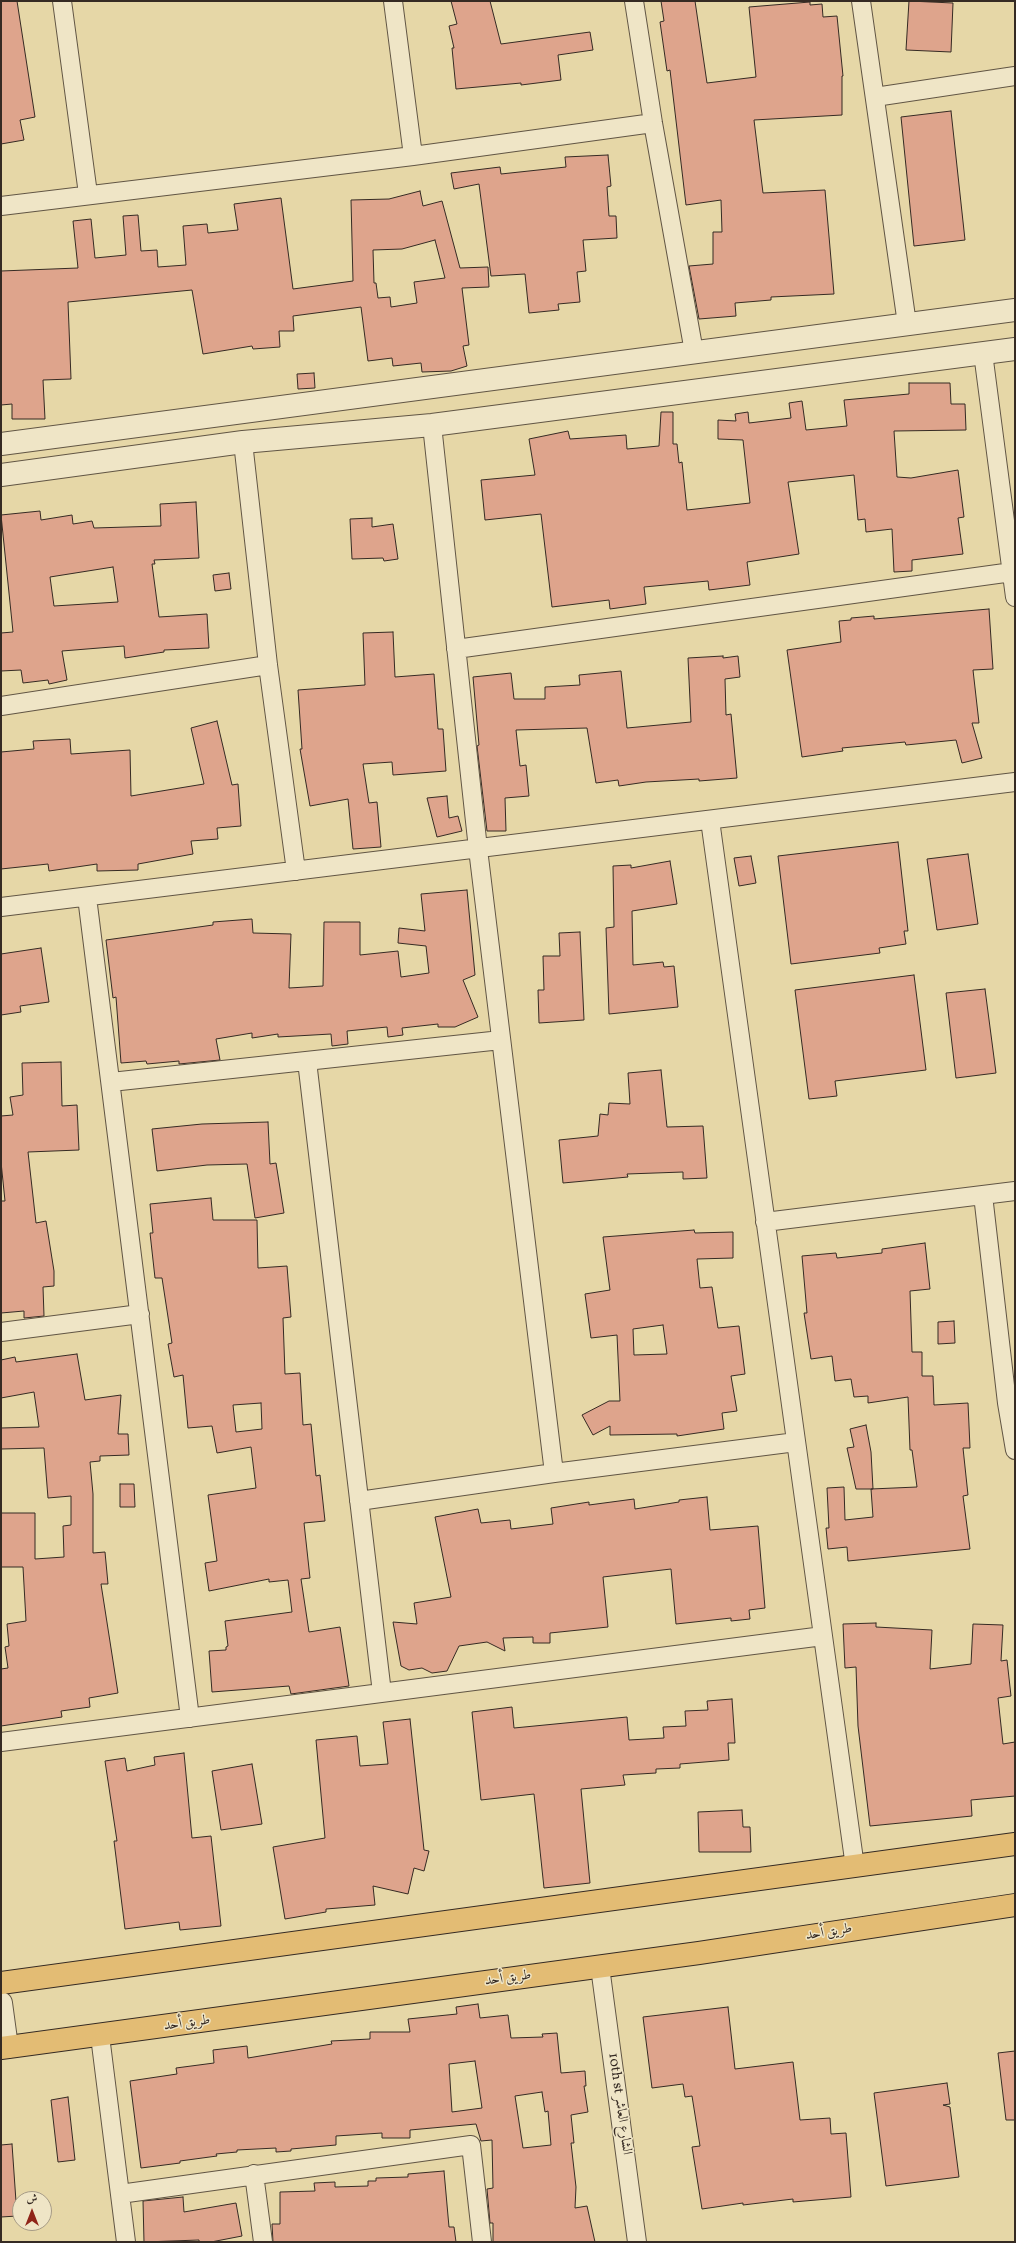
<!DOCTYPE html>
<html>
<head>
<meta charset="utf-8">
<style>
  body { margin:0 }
  #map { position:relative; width:1016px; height:2243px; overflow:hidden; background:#e6d7a7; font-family:Vollkorn,Amiri,serif }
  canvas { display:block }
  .frame { position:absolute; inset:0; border:2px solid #352a23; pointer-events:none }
  .north { position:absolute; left:12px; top:2191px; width:40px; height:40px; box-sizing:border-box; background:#efe5c6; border:1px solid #a59a85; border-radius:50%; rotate:0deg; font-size:11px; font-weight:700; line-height:16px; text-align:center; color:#352a23 }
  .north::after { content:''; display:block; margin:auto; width:14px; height:18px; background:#8f2418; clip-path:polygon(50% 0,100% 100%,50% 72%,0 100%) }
</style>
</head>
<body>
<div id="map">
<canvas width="1016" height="2243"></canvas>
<div class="frame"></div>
<div class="north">ش</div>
</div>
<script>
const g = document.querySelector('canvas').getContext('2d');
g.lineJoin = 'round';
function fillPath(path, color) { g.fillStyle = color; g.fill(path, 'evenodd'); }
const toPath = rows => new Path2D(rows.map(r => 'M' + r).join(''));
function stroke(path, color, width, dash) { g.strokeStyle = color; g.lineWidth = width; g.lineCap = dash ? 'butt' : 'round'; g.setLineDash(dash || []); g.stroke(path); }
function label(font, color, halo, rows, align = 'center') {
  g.font = font + ' Vollkorn,Amiri,serif'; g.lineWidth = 3; g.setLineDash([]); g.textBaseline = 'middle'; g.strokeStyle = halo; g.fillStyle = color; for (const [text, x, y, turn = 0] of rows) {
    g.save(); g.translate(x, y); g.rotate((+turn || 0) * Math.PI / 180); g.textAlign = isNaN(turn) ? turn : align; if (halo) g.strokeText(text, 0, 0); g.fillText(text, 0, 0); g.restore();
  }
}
const building = toPath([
  [1,1,17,1,35,117,20,120,24,140,1,144,1,1],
  [451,1,490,1,501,44,590,32,593,50,558,55,561,80,521,85,521,83,456,89,452,48,454,48,449,26,457,24,451,1],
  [661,1,695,1,707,83,756,77,749,7,810,2,810,5,822,4,823,17,837,16,843,76,842,76,842,115,754,120,763,193,825,190,834,294,771,297,771,300,735,303,736,316,699,319,689,266,713,264,713,232,722,232,721,200,686,205,670,70,667,71,660,22,664,21,661,1],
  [909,1,953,3,951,52,906,50,909,1],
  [951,111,965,240,914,246,901,117,951,111],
  [608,155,611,186,607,187,609,216,616,216,617,238,583,240,586,271,577,272,580,302,558,304,559,310,529,313,525,274,491,276,479,184,454,189,451,173,500,167,501,174,566,167,565,157,608,155],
  [420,191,423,206,442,201,460,268,488,267,489,287,462,288,469,345,463,346,467,366,451,371,422,372,421,363,393,366,392,358,368,361,361,307,293,316,294,331,279,331,280,347,253,349,252,346,203,354,192,290,68,302,71,379,43,380,45,419,12,419,12,404,1,405,1,271,78,268,73,221,91,219,95,258,126,255,123,216,138,215,141,251,157,250,158,267,186,265,183,226,207,224,208,233,238,230,234,204,281,198,293,289,353,281,351,200,389,199,420,191],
  [435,240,445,278,414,282,417,303,391,307,390,297,378,298,376,283,374,283,373,250,402,249,435,240],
  [314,373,315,388,298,389,297,374,314,373],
  [909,383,950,383,951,404,965,404,966,430,894,431,897,477,911,478,958,470,964,517,958,518,963,554,912,560,912,571,894,572,892,529,866,532,865,519,858,520,854,475,788,482,799,554,747,562,750,585,709,590,708,581,644,587,646,604,610,609,609,600,552,607,541,514,485,520,481,480,535,475,529,439,568,431,570,439,626,435,627,449,659,446,661,412,673,412,673,444,677,444,679,463,682,462,687,510,750,503,743,440,718,439,718,420,736,421,735,414,748,412,749,423,791,418,789,403,802,401,806,430,847,426,844,400,909,394,909,383],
  [196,502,199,558,154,560,155,564,152,564,159,617,207,614,209,648,164,650,164,652,125,658,124,646,62,651,67,680,49,684,48,680,23,683,21,670,1,671,1,633,13,632,1,515,40,511,41,520,72,515,73,524,92,521,94,528,161,526,160,504,196,502],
  [113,567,118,602,54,606,50,577,113,567],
  [372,518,372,527,393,524,398,559,384,561,383,558,352,559,350,519,372,518],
  [229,573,231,589,215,591,213,575,229,573],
  [989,609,993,669,973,670,979,723,972,723,982,758,962,763,956,740,906,745,905,742,842,748,843,751,802,757,787,650,841,642,839,621,851,620,851,618,874,616,874,619,989,609],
  [393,632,395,677,434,674,438,729,443,729,446,771,393,775,392,762,363,764,369,803,377,802,381,847,353,849,348,799,310,806,300,749,302,749,298,690,365,685,363,633,393,632],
  [723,656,723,658,738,656,740,677,725,679,726,715,731,714,737,778,699,781,699,779,646,782,619,786,618,780,596,783,587,728,516,730,520,766,526,765,529,796,505,798,506,831,487,831,477,746,479,745,473,677,511,673,514,699,545,699,545,687,580,685,579,675,621,671,627,728,691,722,688,658,723,656],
  [217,721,232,785,238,784,241,826,217,828,218,839,191,841,193,854,138,864,138,870,97,871,97,864,49,871,48,864,1,869,1,752,34,749,33,741,70,739,71,754,130,750,131,796,204,784,191,728,217,721],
  [447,796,449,818,458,816,462,831,437,837,427,798,447,796],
  [898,842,908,931,904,931,906,944,879,948,880,953,791,964,778,856,898,842],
  [968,854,978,924,937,930,927,859,968,854],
  [751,856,756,883,739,886,734,858,751,856],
  [670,861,677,904,632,911,633,965,663,962,664,967,674,966,678,1007,609,1014,606,928,614,927,613,866,631,865,631,868,670,861],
  [467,890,475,975,463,980,478,1017,455,1027,438,1027,438,1024,402,1028,403,1035,388,1037,387,1027,347,1031,348,1044,332,1046,331,1034,278,1037,278,1034,252,1038,252,1033,216,1039,220,1060,179,1064,179,1061,147,1064,146,1061,121,1063,116,997,113,998,106,940,213,925,213,922,252,919,253,933,291,934,289,988,323,986,324,922,360,922,360,955,398,951,401,977,429,973,426,946,398,943,399,928,425,931,421,894,467,890],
  [580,932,584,1020,539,1023,538,990,544,990,543,956,560,956,559,933,580,932],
  [41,948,49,1002,20,1006,21,1012,1,1015,1,954,41,948],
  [914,975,926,1070,835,1081,837,1096,809,1099,795,990,914,975],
  [985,989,996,1073,956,1078,946,993,985,989],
  [61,1062,62,1106,77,1105,79,1150,28,1152,36,1223,46,1221,54,1271,54,1286,43,1287,44,1316,24,1318,24,1311,1,1313,1,1201,5,1201,1,1162,1,1116,13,1115,10,1097,23,1095,22,1063,61,1062],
  [661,1070,667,1127,703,1126,707,1178,683,1179,683,1172,627,1174,628,1177,563,1183,559,1140,598,1136,600,1114,608,1115,609,1103,630,1104,628,1073,661,1070],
  [268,1122,270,1164,276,1163,284,1213,255,1218,247,1164,207,1165,157,1171,152,1129,202,1124,268,1122],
  [211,1198,213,1220,257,1220,258,1268,287,1266,291,1317,283,1318,285,1374,300,1373,303,1425,311,1424,316,1476,320,1475,325,1521,304,1523,310,1578,301,1579,309,1632,340,1627,349,1686,291,1694,289,1686,212,1692,209,1651,226,1650,226,1647,228,1646,225,1621,292,1612,288,1580,269,1582,269,1579,209,1591,205,1563,217,1561,208,1495,256,1488,251,1447,217,1453,212,1426,188,1428,183,1375,174,1377,168,1344,172,1343,162,1278,155,1278,150,1233,153,1233,150,1204,211,1198],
  [261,1403,262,1429,236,1432,233,1405,261,1403],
  [694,1230,695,1233,733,1232,733,1258,697,1259,700,1288,712,1287,718,1328,739,1326,745,1374,731,1376,737,1411,722,1413,724,1429,677,1436,677,1434,610,1435,610,1426,593,1435,582,1415,609,1401,620,1401,617,1335,591,1338,585,1294,610,1290,603,1237,694,1230],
  [663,1325,667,1354,634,1355,633,1329,663,1325],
  [925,1243,930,1289,910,1291,912,1352,922,1352,922,1376,933,1376,934,1405,968,1403,970,1448,963,1448,968,1495,963,1496,970,1549,848,1561,847,1547,828,1549,826,1528,829,1528,827,1488,844,1487,845,1520,873,1517,871,1489,917,1487,912,1450,910,1450,908,1397,868,1403,868,1396,854,1397,851,1379,835,1381,832,1356,811,1359,804,1313,807,1313,802,1256,836,1253,837,1258,882,1253,882,1249,925,1243],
  [954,1321,955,1343,938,1344,938,1322,954,1321],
  [77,1354,85,1400,121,1395,118,1434,128,1434,129,1455,100,1456,100,1461,90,1462,93,1494,93,1553,105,1552,108,1584,101,1584,118,1693,89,1698,90,1707,61,1711,62,1717,1,1726,1,1669,8,1668,5,1647,9,1646,7,1624,26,1621,23,1567,1,1567,1,1513,35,1513,35,1559,64,1557,63,1526,71,1525,71,1496,48,1498,44,1448,1,1449,1,1428,39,1427,34,1392,1,1398,1,1360,15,1357,16,1362,77,1354],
  [866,1425,871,1452,873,1489,856,1489,847,1448,854,1447,850,1429,866,1425],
  [120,1484,134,1484,135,1507,120,1507,120,1484],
  [707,1497,710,1530,758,1526,765,1608,749,1610,750,1619,731,1621,731,1618,676,1624,671,1569,603,1577,608,1627,550,1633,550,1643,533,1643,533,1637,503,1638,505,1651,487,1642,459,1646,447,1671,432,1673,422,1668,409,1670,401,1666,393,1622,417,1624,414,1603,451,1597,435,1517,478,1509,481,1523,510,1520,511,1529,553,1524,551,1508,589,1502,589,1505,634,1499,635,1509,679,1502,679,1500,707,1497],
  [876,1623,876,1627,932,1630,930,1669,971,1664,973,1624,1003,1625,1001,1661,1007,1660,1011,1696,998,1698,1003,1744,1015,1742,1015,1796,971,1800,972,1816,870,1826,858,1726,856,1667,845,1668,843,1624,876,1623],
  [732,1699,735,1743,728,1743,729,1760,680,1764,680,1768,656,1769,656,1773,623,1775,625,1785,581,1789,590,1883,544,1888,534,1794,481,1800,472,1712,512,1707,514,1728,627,1717,629,1740,664,1738,663,1727,686,1726,685,1711,708,1710,707,1701,732,1699],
  [410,1719,424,1850,429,1851,424,1871,414,1868,408,1894,373,1886,375,1905,326,1909,326,1912,285,1919,273,1847,325,1838,316,1740,357,1736,360,1766,388,1764,383,1722,410,1719],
  [184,1753,192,1838,211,1836,221,1926,180,1930,179,1922,125,1929,114,1841,117,1841,105,1761,125,1758,127,1771,155,1765,154,1757,184,1753],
  [252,1764,262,1824,221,1830,212,1771,252,1764],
  [742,1810,743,1827,750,1827,751,1852,699,1852,698,1812,742,1810],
  [478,2004,480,2018,508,2015,511,2038,543,2037,542,2034,557,2033,561,2073,585,2071,586,2086,584,2086,588,2112,571,2115,574,2143,571,2143,576,2187,575,2208,587,2206,595,2242,493,2242,493,2223,490,2223,487,2189,493,2188,492,2140,481,2141,476,2124,410,2130,410,2138,382,2138,382,2133,336,2136,336,2145,291,2149,291,2151,276,2152,276,2148,237,2150,237,2152,216,2154,217,2156,180,2161,180,2163,141,2168,130,2081,177,2074,176,2068,214,2063,213,2050,247,2046,248,2058,332,2044,331,2041,370,2039,370,2032,410,2032,408,2019,457,2014,456,2007,478,2004],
  [475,2061,482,2108,452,2112,449,2064,475,2061],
  [542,2092,545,2112,548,2111,551,2145,523,2148,515,2096,542,2092],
  [728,2007,735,2069,793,2062,800,2120,830,2118,831,2134,846,2133,851,2197,793,2202,793,2199,743,2205,743,2203,702,2209,692,2147,700,2146,692,2096,685,2097,683,2084,652,2088,643,2017,728,2007],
  [1015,2051,1015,2120,1006,2120,998,2053,1015,2051],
  [947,2083,950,2104,943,2105,950,2107,959,2177,886,2186,874,2093,947,2083],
  [68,2097,75,2160,58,2162,51,2100,68,2097],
  [12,2144,17,2216,1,2217,1,2145,12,2144],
  [444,2171,449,2227,454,2227,456,2242,273,2242,272,2224,280,2224,280,2192,315,2191,314,2183,335,2182,335,2187,368,2186,368,2181,376,2181,376,2178,408,2177,408,2174,444,2171],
  [183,2197,184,2212,236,2203,242,2236,211,2242,199,2242,199,2240,144,2242,143,2201,183,2197]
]);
const minor = toPath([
  [62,1,88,194],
  [393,1,413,156],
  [634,1,653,123,694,352],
  [861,1,907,324],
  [875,97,1015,76],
  [1,206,413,156,653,123],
  [983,353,1015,597],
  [432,425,478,849,554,1473],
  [243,442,268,665,296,871],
  [456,649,1012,572],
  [1,706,268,665],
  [710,820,855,1867],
  [87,897,190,1718],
  [1,907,1015,782],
  [307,1061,382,1693],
  [111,1082,501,1040],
  [983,1195,1007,1403,1015,1450],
  [765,1222,1015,1191],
  [1,1332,140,1314],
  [359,1501,554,1473,796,1442],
  [1,1742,823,1636],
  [600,1967,637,2242],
  [100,2036,126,2242],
  [254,2174,263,2242],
  [120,2194,471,2145,482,2242]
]);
const tertiary = toPath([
  [1,444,1015,310],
  [1,475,243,442,432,425,1015,349],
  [1,2003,7,2047]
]);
const primary = toPath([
  [1,1983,1015,1844],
  [1,2048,699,1953,1015,1905]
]);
const streetNames = [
  ["طريق أحد",829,1933,-9],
  ["طريق أحد",508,1979,-8],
  ["طريق أحد",187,2024,-8],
  ["10th st الشارع العاشر",619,2104,82]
];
fillPath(building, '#dea48c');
stroke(building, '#352a23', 1);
stroke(minor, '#615544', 20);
stroke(tertiary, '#615544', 24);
stroke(primary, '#352a23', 24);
stroke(minor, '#efe5c6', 18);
stroke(tertiary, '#efe5c6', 22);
stroke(primary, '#e3bc74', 22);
label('14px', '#352a23', '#efe5c6', streetNames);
</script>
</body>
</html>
